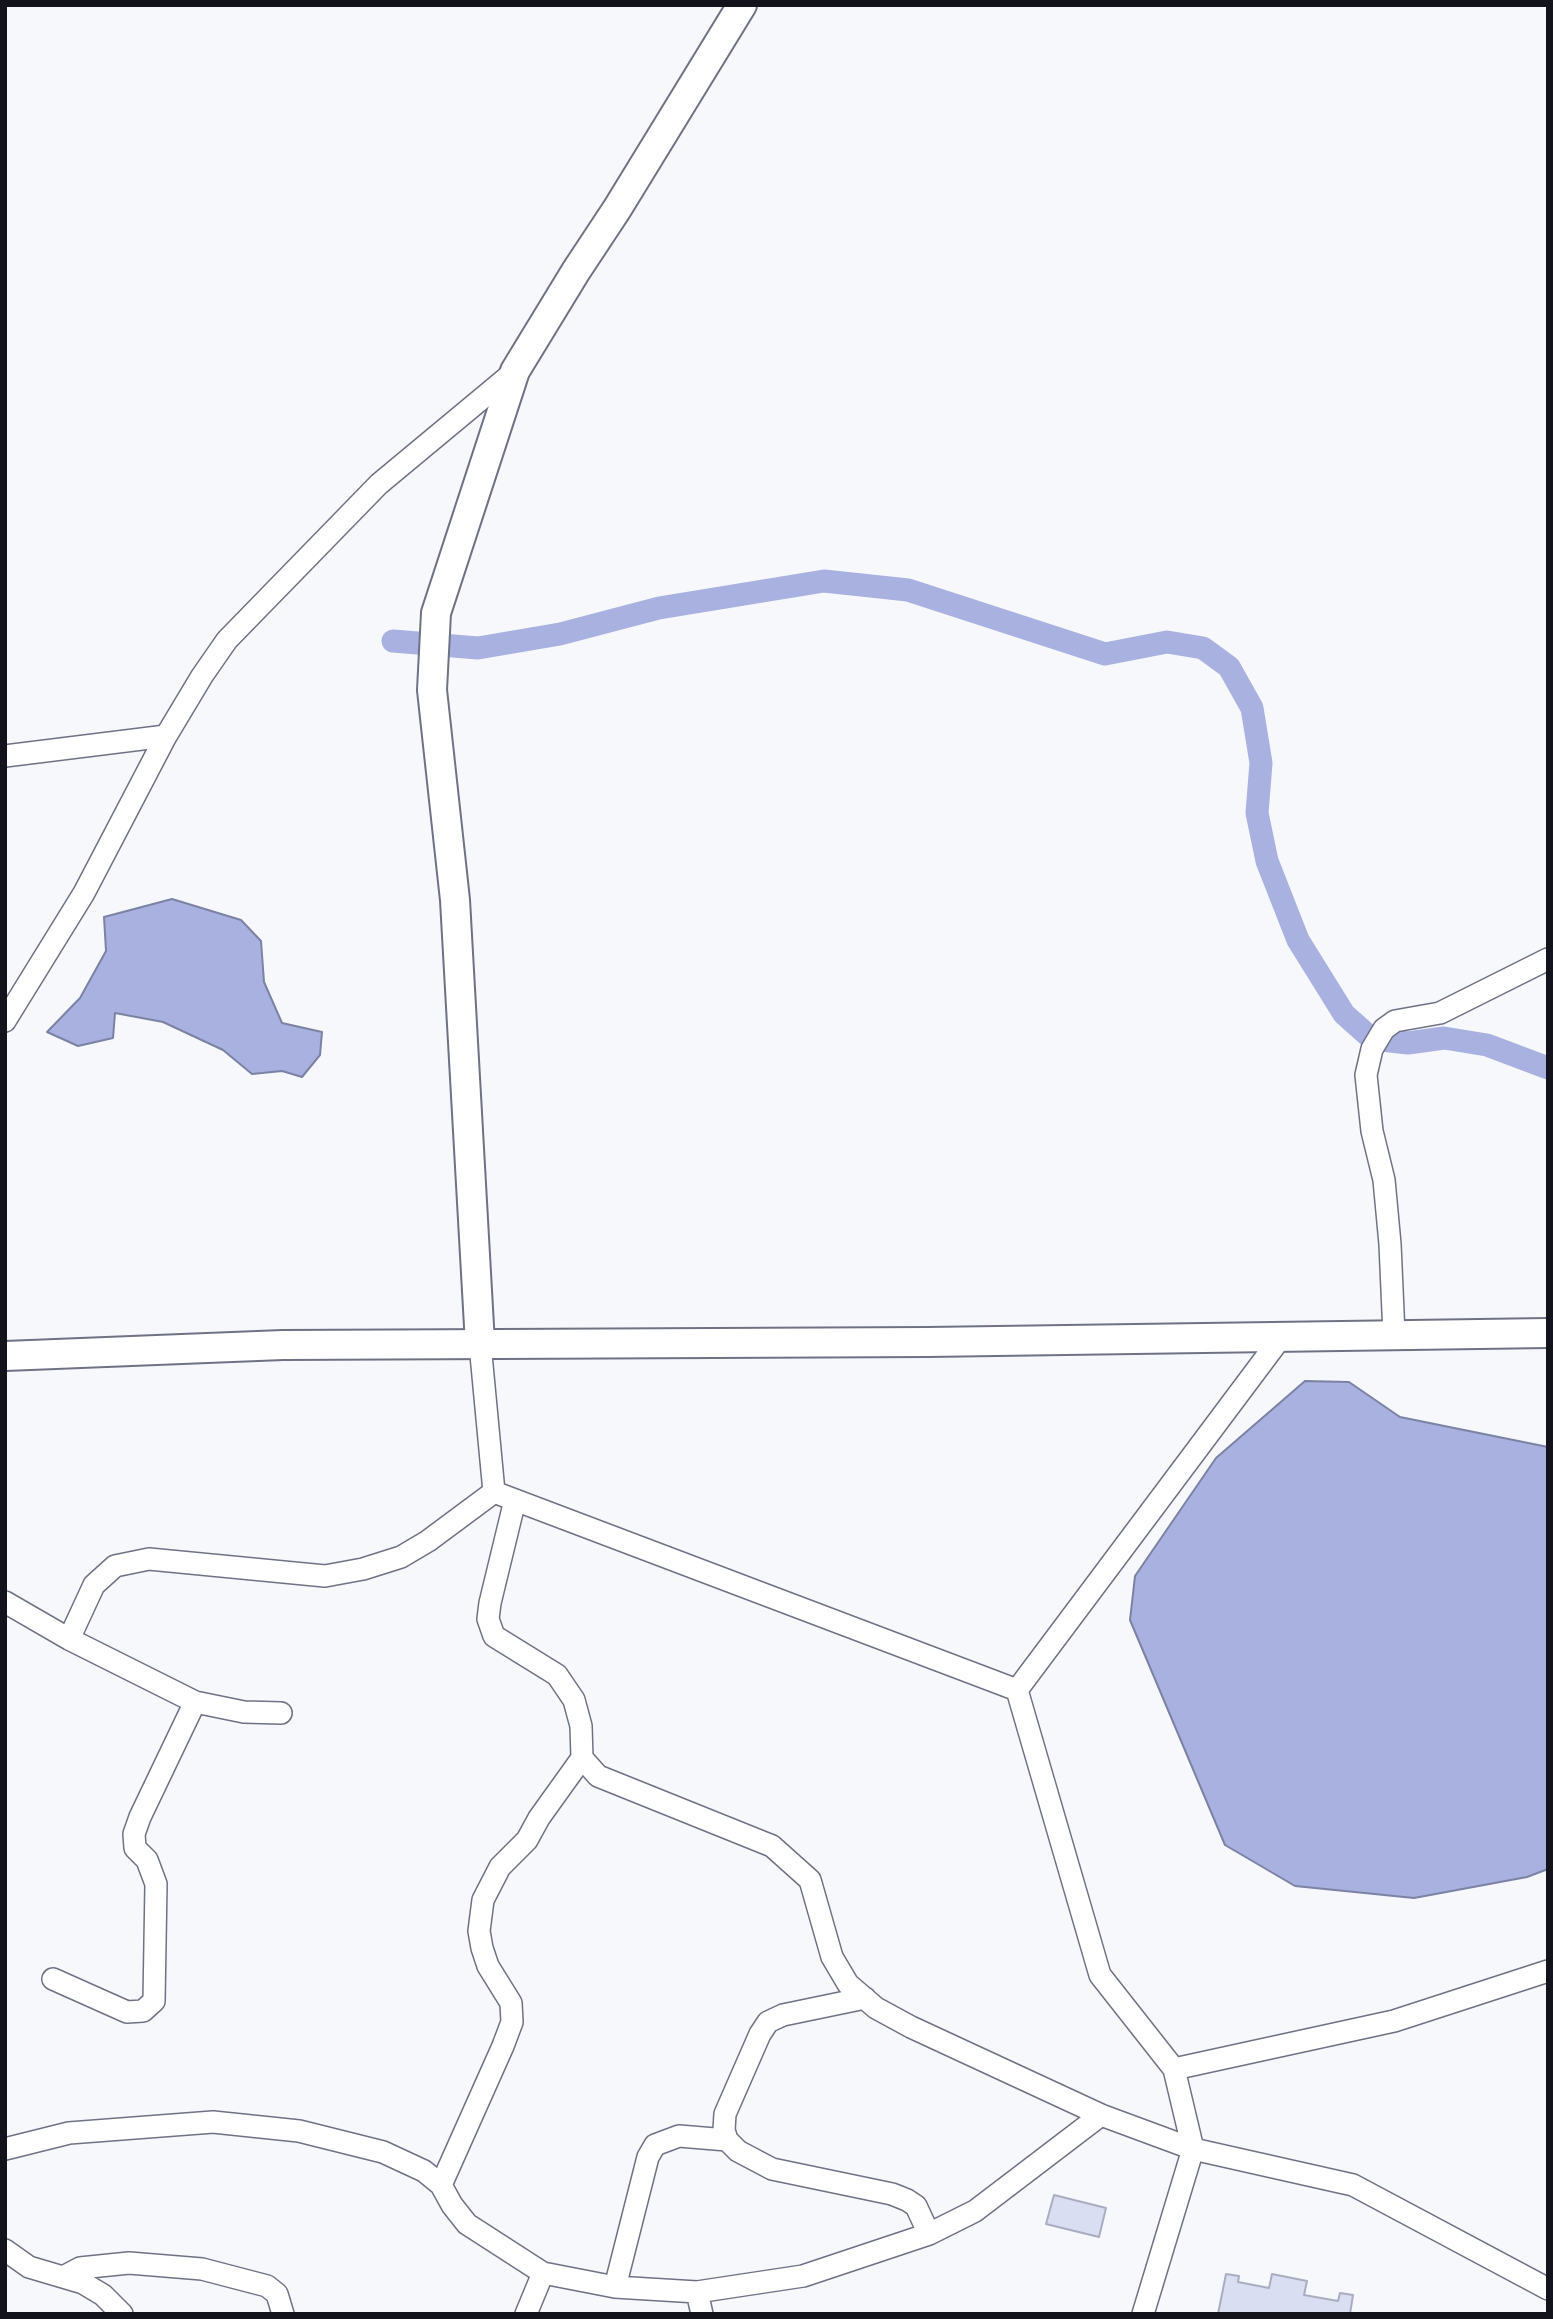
<!DOCTYPE html>
<html>
<head>
<meta charset="utf-8">
<style>
  body { margin:0 }
  #map { position:relative; width:1553px; height:2319px; overflow:hidden; background:#f7f8fc; font-family:Commissioner,sans-serif }
  canvas { display:block }
  .frame { position:absolute; inset:0; border:7px solid #13141b; pointer-events:none }
</style>
</head>
<body>
<div id="map">
<canvas width="1553" height="2319"></canvas>
<div class="frame"></div>
</div>
<script>
const g = document.querySelector('canvas').getContext('2d');
g.lineJoin = 'round';
function fillPath(path, color) { g.fillStyle = color; g.fill(path, 'evenodd'); }
const toPath = rows => new Path2D(rows.map(r => 'M' + r).join(''));
function stroke(path, color, width, dash) { g.strokeStyle = color; g.lineWidth = width; g.lineCap = dash ? 'butt' : 'round'; g.setLineDash(dash || []); g.stroke(path); }
const water = toPath([
  [172,899,241,920,261,941,264,982,282,1023,322,1032,320,1055,302,1077,282,1071,252,1074,223,1050,163,1022,115,1013,113,1038,78,1046,47,1032,80,998,106,951,104,917,172,899],
  [1305,1381,1349,1382,1400,1417,1548,1447,1548,1869,1527,1877,1414,1898,1295,1886,1225,1845,1130,1620,1135,1576,1216,1458,1305,1381]
]);
const canal = toPath([
  [393,641,478,648,560,634,659,608,824,581,908,590,1105,654,1167,642,1203,648,1229,667,1252,708,1261,763,1257,813,1267,861,1298,940,1344,1014,1372,1039,1408,1043,1444,1038,1487,1045,1548,1068]
]);
const building = toPath([
  [1054,2195,1106,2208,1099,2237,1046,2224,1054,2195],
  [1226,2274,1239,2276,1238,2282,1269,2288,1272,2274,1307,2281,1304,2295,1338,2301,1340,2293,1353,2295,1350,2314,1218,2314,1226,2274]
]);
const street = toPath([
  [5,756,166,736],
  [5,1021,84,893,166,736,202,676,227,640,379,484,515,371],
  [1394,1335,1390,1244,1384,1180,1372,1131,1366,1075,1372,1049,1384,1029,1395,1021,1440,1013,1548,959],
  [480,1344,494,1492,1017,1690,1100,1975,1174,2069,1193,2149,1353,2185,1548,2289],
  [515,1500,490,1603,488,1619,494,1636,557,1675,574,1700,581,1726,582,1758,598,1776,772,1846,810,1880,832,1957,848,1984,876,2008,911,2027,1101,2115,1193,2149,1143,2314],
  [5,1602,69,1639,195,1702,244,1712,281,1713],
  [69,1639,94,1585,115,1566,149,1559,325,1576,363,1569,401,1557,428,1541,494,1492],
  [1017,1690,1282,1336],
  [53,1979,127,2012,143,2011,154,2001,156,1884,147,1860,135,1848,134,1834,140,1817,195,1702],
  [865,1998,783,2015,768,2022,760,2034,725,2114,724,2130,727,2140,738,2151,772,2169,892,2194,907,2200,916,2206,929,2234],
  [1174,2069,1394,2021,1548,1971],
  [5,2149,69,2133,213,2122,299,2131,383,2152,424,2171,441,2185,452,2205,467,2224,543,2273,615,2287,697,2292,803,2276,929,2234,975,2211,1101,2115],
  [441,2185,503,2046,512,2022,511,2003,488,1966,482,1948,479,1931,483,1900,500,1867,527,1840,539,1818,582,1758],
  [5,2250,29,2267,83,2283,103,2295,122,2314],
  [63,2277,80,2268,129,2263,202,2269,267,2286,277,2294,283,2314],
  [615,2287,648,2157,655,2145,679,2136,727,2140],
  [697,2292,702,2314],
  [526,2314,543,2273]
]);
const secondary = toPath([
  [480,1344,455,900,432,690,436,613,515,371,576,271,617,209,742,5],
  [5,1356,283,1345,928,1342,1548,1333]
]);
fillPath(water, '#a8b1df');
stroke(water, '#7b82a4', 2);
stroke(canal, '#a8b1df', 23);
fillPath(building, '#dadef2');
stroke(building, '#a9adc0', 2);
stroke(street, '#6e7284', 24);
stroke(secondary, '#6e7284', 32);
stroke(street, '#fff', 21);
stroke(secondary, '#fff', 28);
</script>
</body>
</html>
